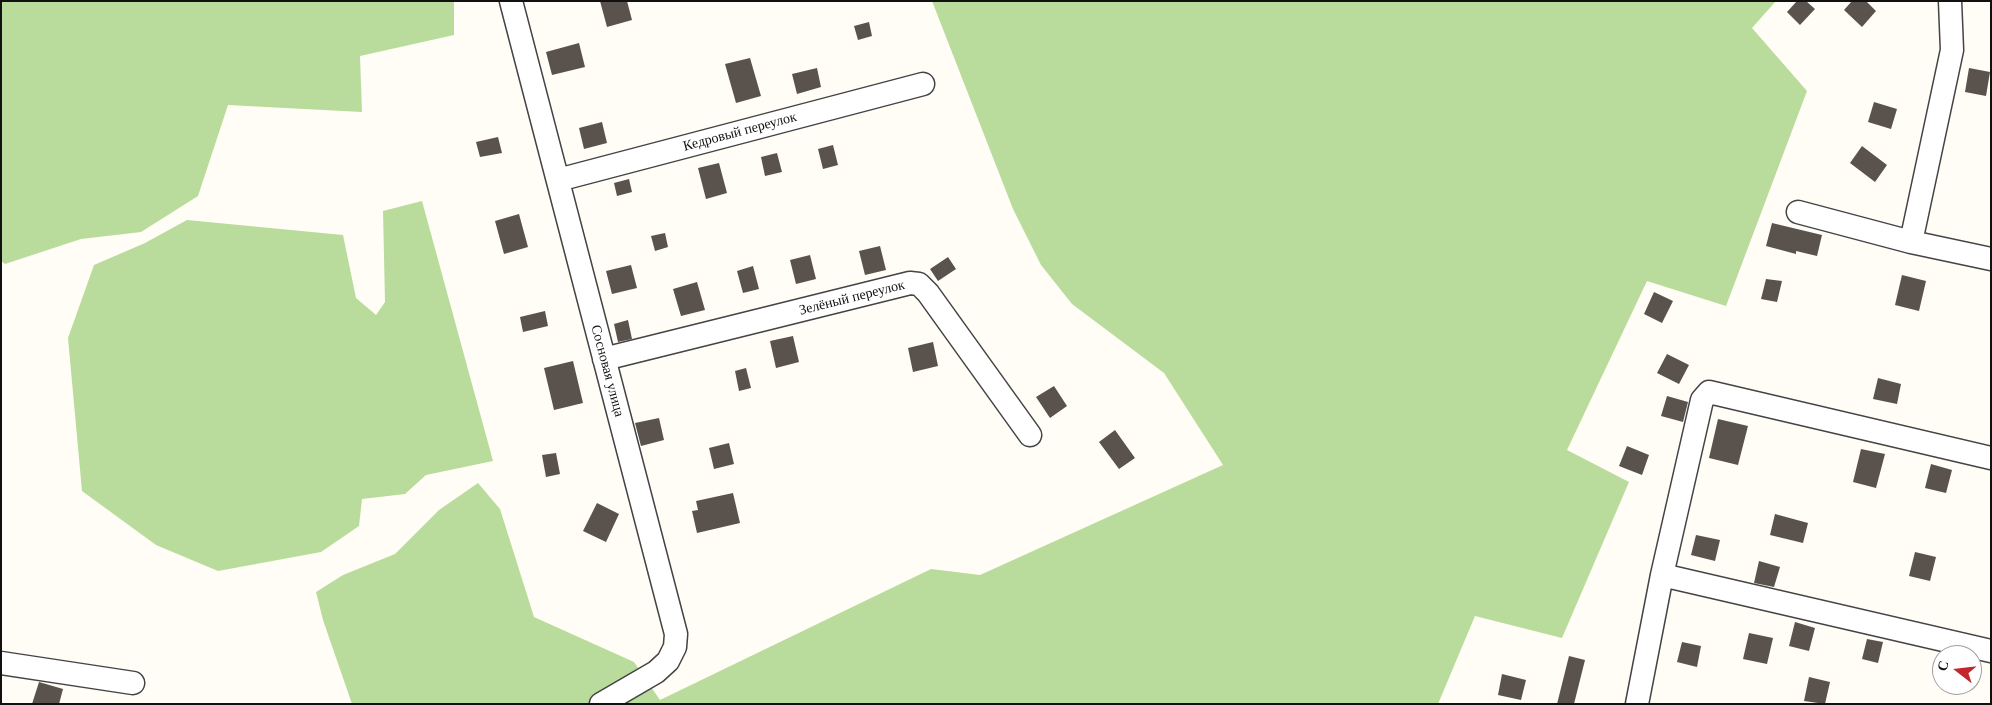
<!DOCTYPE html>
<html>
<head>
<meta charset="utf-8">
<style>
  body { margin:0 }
  #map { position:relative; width:1992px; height:705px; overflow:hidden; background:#fffdf5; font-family:"Times New Roman",serif }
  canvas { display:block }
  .frame { position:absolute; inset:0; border:2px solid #111; pointer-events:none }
  .north { position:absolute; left:1932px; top:645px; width:50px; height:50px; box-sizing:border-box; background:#fff; border:1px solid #a0a0a0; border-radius:50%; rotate:286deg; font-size:14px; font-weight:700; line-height:20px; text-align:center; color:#111 }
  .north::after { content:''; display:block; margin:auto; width:18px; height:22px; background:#c4262e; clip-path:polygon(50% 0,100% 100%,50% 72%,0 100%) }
</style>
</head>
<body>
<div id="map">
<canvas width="1992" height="705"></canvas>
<div class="frame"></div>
<div class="north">С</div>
</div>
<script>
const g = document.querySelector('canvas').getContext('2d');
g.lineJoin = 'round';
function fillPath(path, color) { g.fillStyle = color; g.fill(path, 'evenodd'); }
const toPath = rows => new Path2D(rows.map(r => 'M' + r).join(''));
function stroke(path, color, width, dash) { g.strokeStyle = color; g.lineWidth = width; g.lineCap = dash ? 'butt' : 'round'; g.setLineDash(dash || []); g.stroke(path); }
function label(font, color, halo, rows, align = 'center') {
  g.font = font + ' "Times New Roman",serif'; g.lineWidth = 5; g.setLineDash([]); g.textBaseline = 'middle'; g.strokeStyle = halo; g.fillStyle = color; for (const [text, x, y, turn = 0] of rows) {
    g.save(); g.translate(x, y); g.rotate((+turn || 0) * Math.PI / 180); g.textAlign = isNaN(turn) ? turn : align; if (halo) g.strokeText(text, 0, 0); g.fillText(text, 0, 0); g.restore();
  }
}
const forest = toPath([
  [1,1,454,1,454,35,360,56,362,112,228,105,198,196,141,232,81,239,5,264,1,261],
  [932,1,1776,1,1752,28,1807,91,1726,306,1647,281,1567,450,1629,482,1562,638,1475,616,1438,704,352,704,323,620,316,592,343,575,395,554,439,510,478,483,500,509,534,617,634,662,660,700,931,569,980,575,1223,465,1164,373,1072,304,1041,265,1013,209],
  [422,201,493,461,426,475,405,494,362,499,359,526,321,552,218,571,156,545,82,491,68,338,94,265,145,243,187,220,343,235,356,298,376,315,385,302,383,211]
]);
const building = toPath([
  [600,1,627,1,632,20,607,27],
  [1797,1,1806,1,1815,9,1800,25,1787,12],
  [1852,1,1866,1,1876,11,1862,27,1844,10],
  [869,22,872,36,858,40,854,26],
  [579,43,585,67,552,75,546,52],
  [750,58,761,96,736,103,725,64],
  [817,68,821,87,797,94,792,74],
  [1969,68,1990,72,1986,96,1965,92],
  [1874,102,1897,109,1891,129,1868,122],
  [602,122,607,143,584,149,579,128],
  [498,137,502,153,480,157,476,142],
  [833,145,838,165,823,169,818,149],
  [1862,146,1887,165,1875,182,1850,163],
  [777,153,782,172,765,176,761,157],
  [719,163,727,193,706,199,698,168],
  [629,179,632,192,617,196,614,183],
  [519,214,528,247,504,254,495,221],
  [1772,223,1822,235,1817,256,1796,251,1796,254,1766,246],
  [665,233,668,247,655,251,651,236],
  [880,246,886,270,865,275,859,251],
  [810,255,816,279,796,284,790,260],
  [948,257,956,269,938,281,930,269],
  [631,265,637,288,612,294,606,271],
  [753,266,759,289,743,293,737,271],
  [1902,275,1926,281,1919,311,1895,305],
  [1766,279,1782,281,1777,302,1761,299],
  [697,282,705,310,681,316,673,289],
  [1654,292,1673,301,1662,323,1644,314],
  [545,311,548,326,523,332,520,317],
  [628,320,632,339,618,342,614,324],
  [793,336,799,362,776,368,770,341],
  [933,342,938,366,913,372,908,348],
  [1667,354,1689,365,1679,384,1657,373],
  [573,361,583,403,554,410,544,368],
  [746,368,751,388,739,391,735,371],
  [1878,378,1901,384,1897,404,1873,399],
  [1054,386,1067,406,1050,418,1036,397],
  [1667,396,1688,402,1683,422,1661,416],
  [659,418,664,440,641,446,635,423],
  [1718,419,1748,426,1738,465,1709,458],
  [1115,430,1135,458,1119,469,1099,442],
  [729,443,734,464,714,469,709,448],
  [1627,446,1649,455,1642,475,1619,466],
  [1861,449,1885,454,1876,488,1853,482],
  [556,453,560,474,546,477,542,455],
  [1931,464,1952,470,1946,493,1925,488],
  [733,493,740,523,697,533,692,511,698,510,696,501],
  [597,503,619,514,606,542,583,531],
  [1775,514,1808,523,1803,543,1770,535],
  [1696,535,1720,540,1715,561,1691,555],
  [1915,552,1936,557,1930,581,1909,576],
  [1759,561,1780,567,1774,587,1754,583],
  [1795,622,1815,628,1809,651,1789,646],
  [1749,633,1773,638,1767,664,1743,659],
  [1867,639,1883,642,1878,663,1862,659],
  [1682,642,1701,646,1697,667,1677,662],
  [1569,656,1585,660,1574,704,1557,704],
  [1502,674,1526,680,1521,700,1498,695],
  [1809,677,1830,682,1825,704,1804,701],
  [39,682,63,689,59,704,32,704]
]);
const minor = toPath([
  [511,1,676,634,675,647,668,661,656,672,601,704],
  [558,180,923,84],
  [1798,212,1911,242,1991,259],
  [1911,242,1952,50,1950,1],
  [604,359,910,283,919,284,928,293,1030,435],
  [1662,575,1991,651],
  [1,663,133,683],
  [1637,704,1662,575,1702,400,1709,392,1991,458]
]);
const streetNames = [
  ["Кедровый переулок",740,132,-15],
  ["Зелёный переулок",852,298,-14],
  ["Сосновая улица",607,371,75]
];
fillPath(forest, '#b9dc9c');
fillPath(building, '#5a524d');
stroke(minor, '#444', 25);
stroke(minor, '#fff', 22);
label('14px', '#111', '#fff', streetNames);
</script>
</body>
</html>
